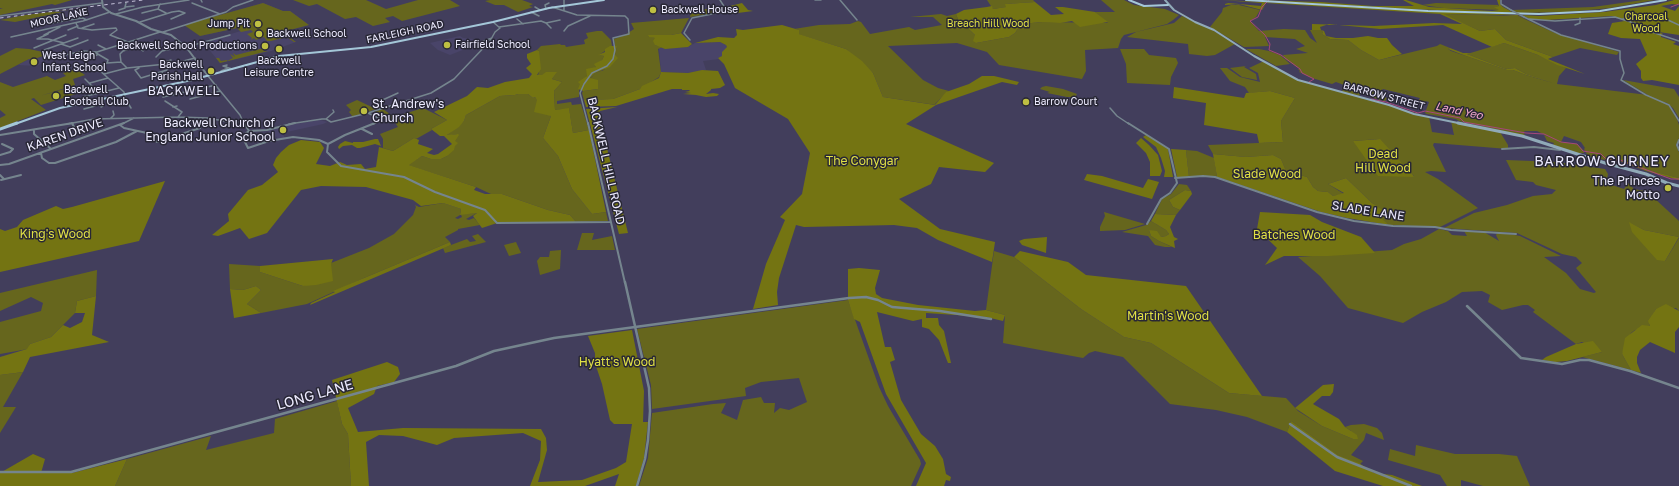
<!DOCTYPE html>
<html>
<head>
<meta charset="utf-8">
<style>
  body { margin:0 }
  canvas { display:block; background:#423e5c }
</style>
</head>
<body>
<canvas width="1679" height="486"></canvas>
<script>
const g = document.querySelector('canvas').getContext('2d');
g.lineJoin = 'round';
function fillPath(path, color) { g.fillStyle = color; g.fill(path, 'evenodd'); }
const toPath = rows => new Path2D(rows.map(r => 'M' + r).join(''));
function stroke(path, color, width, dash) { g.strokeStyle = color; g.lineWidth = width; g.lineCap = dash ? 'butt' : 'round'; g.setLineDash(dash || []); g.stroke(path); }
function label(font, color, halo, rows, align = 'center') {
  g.font = font + ' "Golos Text",sans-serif'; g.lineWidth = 3; g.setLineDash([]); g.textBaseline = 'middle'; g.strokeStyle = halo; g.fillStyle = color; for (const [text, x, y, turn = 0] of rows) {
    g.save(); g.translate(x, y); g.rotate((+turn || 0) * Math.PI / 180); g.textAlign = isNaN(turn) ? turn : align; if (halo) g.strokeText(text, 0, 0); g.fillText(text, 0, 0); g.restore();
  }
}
const built = toPath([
  [263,3,283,11,290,11,309,25,282,32,296,42,271,51,220,63,203,42,241,31,237,28,200,36,211,18],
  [460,36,463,38,474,39,471,40,473,41,470,43,460,46,465,49,450,55,438,50,430,43],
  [720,42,726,45,727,47,722,56,718,58,719,59,703,61,706,70,688,73,661,72,659,48,688,47,695,43],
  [41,57,53,57,37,66,18,65,29,59],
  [320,120,327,122,323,124,282,133,285,138,279,139,268,131,289,125]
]);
const green = toPath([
  [0,0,72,0,55,5,52,4,0,15,0,9,3,9,0,8],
  [293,0,366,0,386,9,418,0,450,0,460,6,402,21,393,16,385,18,390,22,373,26,356,17,345,19,317,4,309,6],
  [490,0,522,0,533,4,529,6,533,7,518,12,504,5,495,5,485,1],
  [987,0,1033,0,1035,2,1006,4,1007,7,993,9],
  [1101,0,1124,0,1134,5,1165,9,1179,15,1173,20,1167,24,1124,35,1121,39,1118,48,1085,50,1086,71,1082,79,999,65,987,52,957,43,888,46,923,80,938,88,949,91,946,93,935,104,936,105,883,97,873,73,846,49,798,34,799,30,794,29,819,25,850,24,858,21,861,22,870,34,909,27,915,30,942,25,933,17,910,17,941,14,947,16,956,14,958,19,975,35,976,43,1009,37,1015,33,1021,24,1042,22,1108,23,1095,12,1115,12],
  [1643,0,1655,0,1610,8,1567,12,1517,13,1512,10,1593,7],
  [263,3,283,11,290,11,309,25,282,32,296,42,294,42,287,37,271,41,267,41,264,37,256,40,254,38,251,40,252,38,247,34,253,32,251,30,241,32,237,28,200,36,184,25],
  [1436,3,1498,5,1499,6,1495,7,1500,10,1444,8,1422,5],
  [1231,5,1239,5,1260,10,1256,17,1250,21,1259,31,1284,29,1305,30,1310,38,1317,43,1310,30,1321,30,1323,32,1322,34,1330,39,1348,40,1361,50,1379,60,1437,46,1440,44,1450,48,1448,49,1451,51,1466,56,1507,70,1513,70,1526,75,1553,83,1526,74,1515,68,1506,69,1467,54,1504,43,1538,55,1566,68,1559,76,1557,84,1648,95,1623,80,1674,89,1679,97,1679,118,1673,108,1667,103,1664,102,1669,106,1677,119,1679,125,1679,138,1676,145,1679,152,1679,178,1648,170,1631,159,1607,158,1607,160,1598,159,1598,160,1588,156,1584,149,1585,148,1581,142,1564,136,1561,142,1577,144,1583,150,1584,153,1577,153,1553,145,1554,143,1547,141,1544,135,1551,138,1537,131,1525,131,1522,133,1524,133,1525,136,1459,121,1456,119,1427,114,1425,113,1429,102,1426,101,1426,105,1417,103,1420,98,1383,89,1377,94,1387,98,1385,101,1370,97,1371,92,1363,90,1359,96,1342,92,1344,85,1336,82,1332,84,1312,78,1299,72,1300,71,1298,69,1300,69,1285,59,1283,55,1308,53,1296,49,1305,46,1295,39,1265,37,1269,46,1244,47,1210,27,1222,12,1223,8],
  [716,7,720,12,690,17,691,12],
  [84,8,53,12,63,12,15,22,0,20,25,15],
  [1443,14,1518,16,1555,33,1619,52,1617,55,1580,48,1553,57,1506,40,1495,29,1480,31],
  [1182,16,1209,28,1235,44,1215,55,1207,56,1189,54,1188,44,1127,37,1136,32,1174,23],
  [689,18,681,33,671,35,648,36,655,38,655,45,662,47,658,49,661,72,659,77,640,89,613,99,584,100,582,93,583,91,598,89,590,79,595,73,604,70,615,55,617,46,615,46,614,39,625,35,634,29,631,23],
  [597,31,602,31,611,40,612,46,599,55,604,56,602,60,585,78,582,80,579,89,579,97,557,101,557,104,571,102,572,105,581,104,589,130,573,133,569,109,555,110,554,91,562,82,552,79,556,73,537,76,539,73,539,51,537,50,541,46,560,44,561,45,565,45,566,47,585,44,584,40,588,38,586,33],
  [16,48,29,49,57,55,45,55,35,59,29,59,0,74,0,56],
  [264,48,265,49,263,51,268,51,220,63,216,58,219,58,221,61,227,60,227,61,233,58,230,54,235,57,233,53,236,55],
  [1120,49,1144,49,1149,55,1176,58,1178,63,1171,77,1170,85,1127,83,1126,64],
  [1246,49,1259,49,1269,51,1280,55,1290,64,1276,66],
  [1264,61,1297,80,1429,117,1432,132,1454,135,1451,121,1500,132,1508,145,1508,149,1434,143,1433,145,1446,172,1431,171,1425,172,1438,179,1478,208,1440,227,1389,225,1379,217,1388,214,1372,203,1346,178,1328,184,1344,194,1333,196,1328,192,1318,191,1313,187,1307,177,1286,171,1281,159,1273,155,1246,157,1213,154,1208,145,1283,142,1281,121,1295,98,1270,91,1249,93,1245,87,1230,81,1220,68,1227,68,1240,77,1260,82,1258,73,1249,68],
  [1379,139,1414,176,1414,177,1353,141],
  [1246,66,1244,67,1256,74,1257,80,1242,77,1230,68],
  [76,69,85,75,73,79,75,85,40,96,71,87,79,93,41,105,34,98,31,99,46,110,0,128,0,118,6,115,0,110,0,82,13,87,47,76,55,80,66,76,63,73],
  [1046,86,1063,89,1077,94,1075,97,1067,97,1047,93,1050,92,1040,89,1042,87],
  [518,94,528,94,533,98,535,97,551,116,543,138,558,156,572,189,592,214,606,212,608,221,576,222,570,215,548,210,502,194,491,194,476,187,408,165,422,156,431,159,441,159,447,156,457,134,446,136,464,121,466,115,500,96,515,95],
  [357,100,376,109,353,117,349,112,351,110,346,105],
  [423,108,447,120,431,129,432,130,416,139,414,138,393,151,383,148,383,139,380,134,398,127,394,121,381,118,374,112,383,109,394,117],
  [1186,150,1197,151,1214,158,1217,177,1189,177],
  [1506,160,1557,162,1605,169,1608,174,1606,183,1624,189,1628,183,1634,189,1650,192,1653,197,1679,221,1679,237,1644,230,1630,223,1665,261,1679,238,1679,311,1676,308,1656,309,1649,321,1650,327,1635,330,1631,333,1622,354,1631,370,1582,357,1602,352,1582,342,1576,344,1533,312,1535,310,1528,305,1523,305,1502,310,1488,302,1490,295,1482,291,1462,292,1446,302,1422,312,1403,323,1348,308,1320,276,1298,257,1392,250,1404,244,1421,239,1439,229,1448,231,1452,235,1467,236,1464,231,1484,232,1499,241,1496,235,1498,232,1520,236,1561,256,1544,257,1566,273,1580,289,1594,293,1596,292,1576,268,1582,263,1576,257,1562,254,1517,233,1444,228,1474,213,1507,205,1533,196,1552,194,1556,190,1536,185,1533,182,1516,180],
  [1179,184,1187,185,1191,191,1185,190,1169,200,1173,207,1180,210,1176,215,1155,214,1162,199,1171,194],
  [443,203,461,209,460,215,455,218,458,219,462,217,461,215,462,214,477,213,466,219,469,220,474,218,480,225,458,229,458,230,445,237,450,242,364,278,307,304,261,313,247,304,261,290,256,286,243,290,230,289,229,264,260,266,260,272,303,286,331,274,331,263,369,248,394,234,413,215,416,207,415,205,419,207],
  [1104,212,1145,224,1125,230,1100,231,1100,227,1105,216],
  [1151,221,1166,230,1169,234,1166,236,1161,237,1149,230,1151,236,1159,241,1172,247,1165,247,1155,245,1148,236,1122,232,1146,225],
  [582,233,594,233,592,240,612,236,615,250,577,250],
  [478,234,486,242,445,253,443,248,467,239,470,242,476,241,472,236],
  [516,242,521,253,509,256,504,245],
  [561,250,560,269,540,275,537,261,540,257,549,257,550,251],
  [994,251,1014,257,1081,309,1124,337,1151,343,1229,393,1286,398,1298,411,1322,426,1353,439,1351,431,1345,427,1351,425,1364,424,1377,428,1382,433,1384,440,1366,433,1364,440,1351,455,1363,461,1360,464,1338,455,1291,421,1287,432,1247,417,1216,410,1170,404,1123,357,1095,351,1089,353,1083,358,1003,343,1005,315,986,310],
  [97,270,96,296,77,301,75,313,51,337,30,344,28,349,0,354,0,322,41,311,43,303,31,297,0,311,0,293],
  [848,300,879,387,888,406,920,460,921,464,911,486,639,486,648,458,652,413,713,404,726,403,721,413,737,420,743,400,761,397,764,403,775,403,774,413,780,408,789,410,807,402,799,378,761,382,745,388,746,396,652,409,651,385,637,329],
  [23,372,3,407,16,407,0,433,0,375],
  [337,401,342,424,348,434,351,486,115,486,127,459,211,436,206,450,274,433,275,419],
  [1416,445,1455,454,1499,454,1517,456,1530,486,1483,486,1461,480,1461,486,1447,486,1440,475,1388,460,1390,449,1415,456]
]);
const forest = toPath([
  [1222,0,1517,15,1528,20,1518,16,1503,15,1444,14,1480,31,1495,29,1506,40,1553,57,1548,59,1585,74,1557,65,1538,55,1504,43,1492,47,1443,25,1380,29,1329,24,1320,27,1321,30,1312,30,1312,24,1374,26,1434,23,1462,24,1440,14,1266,3,1262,10,1239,4,1225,5,1225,4,1228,3,1261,6,1262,3],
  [1253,0,1321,2,1373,6,1414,6,1403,0,1406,0,1429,7,1492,11,1499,10,1494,7,1499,6,1497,0,1500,0,1500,4,1503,7,1514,13,1411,9],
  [1674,0,1679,0,1679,5,1672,4,1661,6,1675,11,1679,6,1679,35,1659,32,1663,34,1661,35,1661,37,1676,42,1673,44,1679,46,1679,85,1652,80,1643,81,1641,78,1641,71,1636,64,1647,55,1640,39,1621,38,1608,34,1612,23,1625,21,1612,16,1546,20,1530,19,1522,15,1539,16,1604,12,1656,5],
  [1035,2,1051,15,1064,14,1055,7,1063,7,1095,12,1108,22,1080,27,1072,21,1060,23,1042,22,1021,24,1015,33,1009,37,976,43,973,41,975,35,958,19,956,14,964,10,987,7,992,6,993,9,1006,7,1005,4],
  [742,3,748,10,753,11,730,14,727,12,730,10,726,7],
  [782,25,799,30,799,34,846,49,862,61,873,73,883,97,935,105,946,92,969,84,982,76,994,76,1019,82,1017,85,1002,82,936,105,906,124,994,163,985,172,939,167,931,184,899,199,940,229,995,242,992,262,938,240,917,228,894,225,804,227,796,225,779,278,777,292,778,305,753,309,766,264,785,220,780,217,802,194,810,153,788,119,735,88,724,64,718,58,722,56,722,52,727,47,726,45,720,42,695,43,718,37,734,38,737,35,736,29,743,30],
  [1321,30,1324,31,1326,36,1336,38,1353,38,1368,36,1378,38,1387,38,1392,45,1402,54,1379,60,1361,50,1348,40,1330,39,1322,34,1323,32],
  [681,33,692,44,688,47,665,49,655,45,653,41,655,38,649,37,648,35,671,35],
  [610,46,617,46,615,55,618,58,610,67,595,73,590,78,598,80,598,89,583,91,578,89,580,84,578,82,587,76,586,69,596,67,594,64,602,60,604,56,598,55,605,52,605,49],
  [1450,48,1463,53,1471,53,1467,54,1506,69,1515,68,1526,74,1554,83,1526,75,1513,70,1507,70,1466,56,1448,49],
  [537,50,539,51,541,69,537,75,542,75,546,72,557,72,552,79,562,82,554,91,555,110,569,108,573,133,589,130,606,212,592,214,572,189,558,156,543,138,551,116,534,112,537,100,535,97,533,98,528,94,518,94,515,95,500,96,466,115,464,121,459,127,447,135,458,134,459,135,455,141,458,143,455,146,454,150,447,156,441,159,431,159,422,156,409,165,476,187,474,190,485,194,502,194,548,210,570,215,576,222,500,222,482,228,473,216,477,213,460,215,461,209,443,203,421,206,413,200,366,187,321,186,301,190,267,233,249,239,240,228,218,236,212,235,229,221,228,214,248,190,262,185,278,172,273,165,276,158,281,152,289,145,301,140,320,142,324,148,316,164,330,166,340,162,347,165,361,164,365,169,376,167,379,147,393,151,414,138,419,140,418,144,433,149,427,153,434,155,438,154,452,144,444,136,440,136,431,129,447,120,434,112,467,96,477,87,488,88,505,82,529,78,532,74,526,68,531,64,527,58,527,54],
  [702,70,718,71,725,85,720,88,711,89,711,90,706,94,713,93,719,94,717,96,706,97,696,95,683,94,691,93,685,92,690,91,689,90,682,90,682,89,672,89,616,106,586,107,584,100,613,99,640,89,642,86,659,78,661,72,688,73],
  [1174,87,1244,98,1246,93,1270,91,1295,98,1281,121,1283,142,1259,143,1257,134,1204,125,1206,103,1173,98],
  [617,107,600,111,597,114,600,120,628,233,619,234,586,109],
  [1146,135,1168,149,1173,177,1164,177,1165,171,1161,158,1156,147,1143,137],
  [1141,138,1149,145,1158,155,1162,171,1160,176,1150,176,1150,162,1146,153,1136,143],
  [375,139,378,139,381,146,375,144,360,148,357,148,352,145,343,146,339,149,338,147,340,144,345,141,353,143,353,142,363,142],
  [1380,139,1413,175,1414,177,1378,176,1353,141],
  [1171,149,1186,150,1189,177,1177,177],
  [1213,154,1246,157,1273,155,1281,159,1286,171,1307,177,1313,187,1318,191,1328,192,1333,196,1344,193,1328,184,1346,178,1372,203,1389,214,1380,217,1389,225,1347,218,1321,212,1217,177],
  [1607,158,1631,159,1648,170,1679,178,1679,180,1646,171,1620,161,1607,160],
  [1087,174,1102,176,1143,188,1148,179,1159,182,1152,199,1084,180],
  [165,181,139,241,0,272,0,229,5,231,17,227,23,220,56,206,63,209,72,207],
  [1185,190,1191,191,1192,194,1180,210,1173,207,1169,200],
  [1260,212,1310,215,1322,222,1361,237,1375,253,1328,256,1284,256,1265,265,1277,248,1257,229],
  [1155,214,1176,215,1170,227,1174,237,1178,239,1174,241,1175,248,1159,241,1151,236,1149,230,1157,231,1161,237,1166,236,1169,234,1166,230,1151,221],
  [1629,222,1644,230,1679,237,1665,261,1657,260,1632,232],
  [1047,237,1046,253,1022,245,1019,241,1024,239],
  [450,242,451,245,310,305,311,303,335,292,333,291],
  [1020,251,1068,262,1086,275,1186,286,1262,396,1229,393,1151,343,1124,337,1081,309,1014,257],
  [333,259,331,264,333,281,316,285,303,286,260,272,260,266],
  [859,268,880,270,875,288,876,294,882,298,918,305,975,311,986,310,1005,315,1003,321,986,317,926,313,926,318,938,318,939,325,944,331,951,363,948,363,939,340,929,329,922,327,922,319,913,321,877,312,885,347,891,347,895,360,890,362,901,400,921,434,935,446,943,459,946,474,951,477,950,481,946,480,944,486,916,486,926,463,886,394,860,322,854,319,848,300,848,269],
  [256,286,261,290,247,304,261,313,234,318,230,289,243,290],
  [96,296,92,335,109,342,30,357,23,372,0,375,0,357,27,349,30,344,51,337,63,325,70,328,82,322,85,313,75,313,77,301],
  [1666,304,1679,311,1679,327,1675,332,1675,353,1650,342,1640,350,1637,357,1637,363,1641,373,1631,370,1622,354,1625,338,1642,325,1650,326,1648,321,1656,309],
  [632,330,644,391,643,422,648,422,644,458,636,486,615,486,619,474,585,486,530,486,540,460,541,441,523,433,454,438,437,445,403,436,379,435,366,442,369,486,351,486,348,434,342,424,332,380,387,362,398,367,400,374,394,382,377,386,374,394,348,408,358,432,403,428,541,429,546,438,547,450,538,482,582,480,616,468,626,462,632,424,614,424,610,420,602,384,595,363,595,353,588,336],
  [1593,341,1602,352,1567,361,1555,362,1542,360,1546,357,1576,344],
  [1334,384,1333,392,1330,396,1322,396,1313,404,1339,419,1345,427,1357,435,1358,439,1353,439,1322,426,1295,408,1323,385],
  [1291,421,1338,455,1359,463,1374,473,1392,475,1422,486,1383,486,1335,471,1287,432],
  [33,454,45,459,41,473,72,473,127,459,115,486,0,486,0,473]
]);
const stream = toPath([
  [1269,0,1262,7,1258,17,1250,21,1265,35,1270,44,1269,50,1281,55,1300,69,1302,73,1314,79,1309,82],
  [1671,7,1679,4],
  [1371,99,1386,102,1418,113,1425,111,1460,118,1464,122,1526,133,1544,134,1561,142,1577,144,1583,151,1601,154,1607,160,1620,160,1671,179,1679,179]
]);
const minorFar2 = toPath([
  [201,0,202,2],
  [564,0,564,10],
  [815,0,821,0],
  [840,0,857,20],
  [1501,0,1501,4,1511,10],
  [126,3,125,7,134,6],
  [192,3,220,14],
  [160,4,158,9,166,13],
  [535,7,540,10],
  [552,7,577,15,625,16,628,19,629,34,613,38,615,50,613,59,607,66,592,73,584,84,580,93,588,124],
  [546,9,545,5,549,3],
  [119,10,125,8],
  [531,12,539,16],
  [142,13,158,9],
  [116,14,143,7,189,0],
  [84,15,80,17,87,20],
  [0,16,102,3],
  [41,17,52,23,82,18],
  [1524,17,1561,35,1620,51,1620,59,1624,73,1621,80,1646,95,1669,105,1679,121],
  [517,19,523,24],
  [1529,19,1555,21,1615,17,1637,24,1646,30,1679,41],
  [1623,19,1646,19],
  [1668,20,1679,25],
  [140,22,172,12,179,11,185,13,171,19],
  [76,23,78,28,92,30,116,28,117,30,110,35,128,42],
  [546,23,551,28],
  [1575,25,1580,23,1580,18],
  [499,27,541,21,546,23,560,20],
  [82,28,94,24],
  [68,30,78,26],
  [564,31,568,26,590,16],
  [49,32,48,34,37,39,48,39,64,43],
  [163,32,226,12,233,7,253,0],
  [46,35,44,35,60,27],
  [11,37,83,21,110,12],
  [690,40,684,33,692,18,727,11,720,0],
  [474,42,481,42,492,38],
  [61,44,70,47,88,40],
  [98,45,106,49],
  [137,47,143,51],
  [186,47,230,35],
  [34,48,66,35],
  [44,50,78,38],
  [97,52,160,32],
  [95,53,88,56,91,57,97,55],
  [96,53,108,60,107,63],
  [156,57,162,51,184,46],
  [52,58,83,51,97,52],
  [163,63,171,60],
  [226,66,227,65,223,66,232,69],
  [82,67,92,67,99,70,124,92,125,98,131,108],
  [92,67,101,65],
  [127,68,121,62,120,54,123,51,152,42],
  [139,68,135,70,141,78,167,70,172,64],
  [99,70,102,65,107,63,121,62],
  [221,71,228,68],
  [104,74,127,68,176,63,195,58],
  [208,76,240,115,244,124],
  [160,77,165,76,162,72],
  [85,79,92,86],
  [90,83,108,78],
  [83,97,119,88],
  [163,97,216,85],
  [190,99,220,91],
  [165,101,182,112,178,117],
  [95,105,100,105,101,107,103,106],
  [173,107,177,106],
  [380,108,375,105,376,103,398,93],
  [1110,108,1117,116,1129,124],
  [84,109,95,106,95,100],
  [368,113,380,119,380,121,373,124],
  [111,118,114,115,113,111],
  [326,119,334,112,333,110],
  [67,124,94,119,178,117,208,118,234,123,242,121],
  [122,124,134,118],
  [289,124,322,119,326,119,331,122,368,113,431,93,454,79,490,41,495,32,500,28,493,22]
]);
const minorFar1 = toPath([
  [72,123,75,129],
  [244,123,249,131],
  [588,123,625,283],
  [1128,123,1169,149,1177,183,1170,193,1161,199,1147,224],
  [120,125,124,128,147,133,157,142,200,128],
  [362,129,372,134],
  [34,130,34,134,51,149],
  [249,131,242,136,248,148,269,141,293,137,319,140,328,144,327,152,341,166,404,177,435,192,485,210,497,223,610,222],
  [249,131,267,130,295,123],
  [0,135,73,123],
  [1679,140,1677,145,1679,150],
  [328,144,345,135,375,123],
  [1502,149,1534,147,1560,150],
  [41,153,42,158,49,163,55,163,116,142,137,131],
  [0,155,10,152,13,149,2,144],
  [0,165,9,164,124,123],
  [0,175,4,179],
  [1175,178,1203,176,1215,177,1317,212,1354,221,1393,226,1435,227,1451,230,1516,234],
  [1,180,21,175]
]);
const minor = toPath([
  [625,282,649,388,650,411,648,440,645,459,637,486],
  [1467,306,1521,358,1562,364,1580,360,1589,360,1630,371,1679,388],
  [1290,424,1337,457,1411,486],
  [0,472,71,472,456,366,494,351,554,338,849,298,866,297,878,300,892,307,940,311,991,319]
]);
const tertiary = toPath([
  [102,0,103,7,111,13,136,21,151,29,171,35,186,47,208,76]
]);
const secondaryFar1 = toPath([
  [1165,0,1174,10,1195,22,1214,30,1254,56,1298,80,1389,105,1414,114,1463,124]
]);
const secondary = toPath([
  [1458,123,1522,136,1605,163,1646,174,1667,183,1679,186]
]);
const primaryFar1 = toPath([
  [1129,0,1144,6,1168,5],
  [1246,0,1428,11,1539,14,1600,11,1666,0],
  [15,124,60,108,192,80,279,56,371,47,493,22,549,8,604,0]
]);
const primary = toPath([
  [0,129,17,123]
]);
const rail = toPath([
  [0,18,143,0]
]);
const minorBridge = toPath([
  [1511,10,1524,17]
]);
const markers = [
  [653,10,4,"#bebf42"],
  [258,24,4,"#bebf42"],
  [259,34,4,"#bebf42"],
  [447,45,4,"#bebf42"],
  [265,46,4,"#bebf42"],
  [279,49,4,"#bebf42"],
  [34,62,4,"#bebf42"],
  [211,71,4,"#bebf42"],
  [56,96,4,"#bebf42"],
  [1026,102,4,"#bebf42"],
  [364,111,4,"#bebf42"],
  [283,130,4,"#bebf42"],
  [1668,188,4,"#bebf42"]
];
const farPoinames = [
  ["Backwell House",661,10],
  ["Jump Pit",250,24,"right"],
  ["Backwell School",267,34],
  ["Fairfield School",455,45],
  ["Backwell School Productions",257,46,"right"],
  ["West Leigh",42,56],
  ["Infant School",42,68],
  ["Backwell",279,61,"center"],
  ["Leisure Centre",279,73,"center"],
  ["Backwell",203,65,"right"],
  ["Parish Hall",203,77,"right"],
  ["Backwell",64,90],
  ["Football Club",64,102],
  ["Barrow Court",1034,102]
];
const farParknames = [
  ["Charcoal",1646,17],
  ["Wood",1646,29],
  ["Breach Hill Wood",988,24]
];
const farStreetnames = [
  ["MOOR LANE",59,18,-13],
  ["FARLEIGH ROAD",405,32,-12],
  ["BARROW STREET",1384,96,15]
];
const farWaternames = [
  ["Land Yeo",1459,111,12]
];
const farQuarternames = [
  ["BACKWELL",184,91]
];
const poiNames = [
  ["St. Andrew's",372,104,"left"],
  ["Church",372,118,"left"],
  ["Backwell Church of",275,123],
  ["England Junior School",275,137],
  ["The Princes",1660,181],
  ["Motto",1660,195]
];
const streetNames = [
  ["KAREN DRIVE",65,135,-19],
  ["BACKWELL HILL ROAD",606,161,77],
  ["SLADE LANE",1368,211,9]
];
const parkNames = [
  ["Dead",1383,154],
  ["Hill Wood",1383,168],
  ["The Conygar",862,161],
  ["Slade Wood",1267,174],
  ["King's Wood",55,234],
  ["Batches Wood",1294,235],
  ["Martin's Wood",1168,316],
  ["Hyatt's Wood",617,362]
];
const quarterNames = [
  ["BARROW GURNEY",1602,162]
];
const nearStreetnames = [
  ["LONG LANE",315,395,-16]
];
fillPath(built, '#494469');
fillPath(green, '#66661d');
fillPath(forest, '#747412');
stroke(stream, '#a7477a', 1);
stroke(minorFar2, '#75858e', 1.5);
stroke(minorFar1, '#75858e', 2);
stroke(minor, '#75858e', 2.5);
stroke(tertiary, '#75858e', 2);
stroke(secondaryFar1, '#90aab8', 2);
stroke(secondary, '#90aab8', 3);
stroke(primaryFar1, '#a4c7d8', 2);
stroke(primary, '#a4c7d8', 3);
stroke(rail, '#c5c2d9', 1, [3.5, 3.5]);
stroke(minorBridge, '#75858e', 1.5);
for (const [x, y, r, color] of markers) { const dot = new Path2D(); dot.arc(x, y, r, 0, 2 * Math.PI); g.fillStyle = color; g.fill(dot); stroke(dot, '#282735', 1.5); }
label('10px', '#edebff', '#282735', farPoinames, 'left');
label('10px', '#e0e045', '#282735', farParknames);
label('10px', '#edebff', '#282735', farStreetnames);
label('italic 11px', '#f7aacf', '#282735', farWaternames);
g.letterSpacing = '1px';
label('12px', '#edebff', '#282735', farQuarternames);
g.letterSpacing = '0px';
label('12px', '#edebff', '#282735', poiNames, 'right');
label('12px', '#edebff', '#282735', streetNames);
label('12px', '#e0e045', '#282735', parkNames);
g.letterSpacing = '1px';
label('14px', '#edebff', '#282735', quarterNames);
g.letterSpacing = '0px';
label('14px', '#edebff', '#282735', nearStreetnames);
</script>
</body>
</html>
